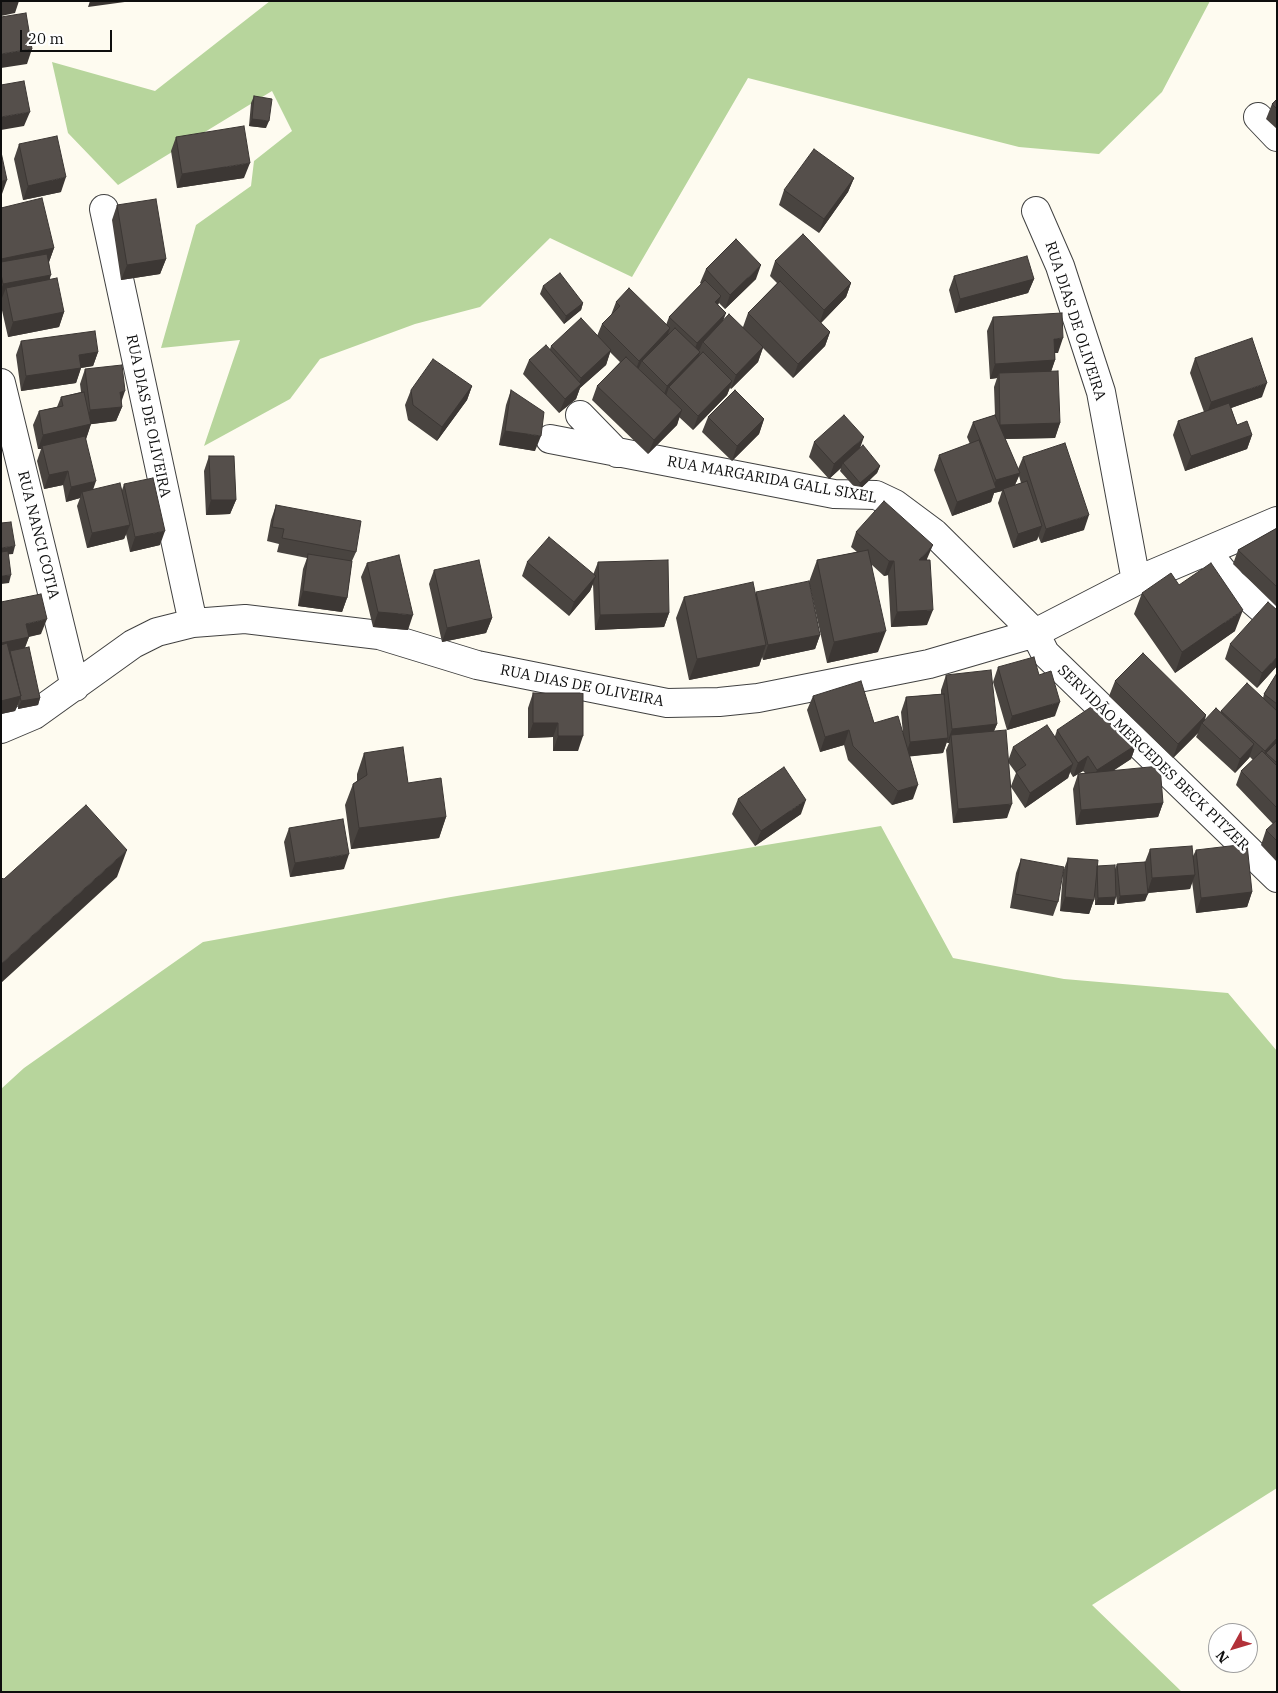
<!DOCTYPE html>
<html>
<head>
<meta charset="utf-8">
<style>
  body { margin:0 }
  #map { position:relative; width:1278px; height:1693px; overflow:hidden; background:#fefbf0; font-family:"IBM Plex Serif",serif }
  canvas { display:block }
  .frame { position:absolute; inset:0; border:2px solid #0e0e0e; pointer-events:none }
  .north { position:absolute; left:1208px; top:1623px; width:50px; height:50px; box-sizing:border-box; background:#fff; border:1px solid #9f9f9f; border-radius:50%; rotate:231deg; font-size:14px; font-weight:700; line-height:20px; text-align:center; color:#0e0e0e }
  .north::after { content:''; display:block; margin:auto; width:18px; height:22px; background:#b23139; clip-path:polygon(50% 0,100% 100%,50% 72%,0 100%) }
  .scale { position:absolute; left:20px; top:30px; width:92px; height:22px; box-sizing:border-box; border:2px solid #0e0e0e; border-top:0; padding-left:6px; font-size:15px; line-height:18px; white-space:nowrap; color:#0e0e0e; -webkit-text-stroke:4px #fff; paint-order:stroke }
</style>
</head>
<body>
<div id="map">
<canvas width="1278" height="1693"></canvas>
<div class="frame"></div>
<div class="north">N</div>
<div class="scale">20 m</div>
</div>
<script>
const g = document.querySelector('canvas').getContext('2d');
g.lineJoin = 'round';
function fillPath(path, color) { g.fillStyle = color; g.fill(path, 'evenodd'); }
const toPath = rows => new Path2D(rows.map(r => 'M' + r).join(''));
function stroke(path, color, width, dash) { g.strokeStyle = color; g.lineWidth = width; g.lineCap = dash ? 'butt' : 'round'; g.setLineDash(dash || []); g.stroke(path); }
function label(font, color, halo, rows, align = 'center') {
  g.font = font + ' "IBM Plex Serif",serif'; g.lineWidth = 5; g.setLineDash([]); g.textBaseline = 'middle'; g.strokeStyle = halo; g.fillStyle = color; for (const [text, x, y, turn = 0] of rows) {
    g.save(); g.translate(x, y); g.rotate((+turn || 0) * Math.PI / 180); g.textAlign = isNaN(turn) ? turn : align; if (halo) g.strokeText(text, 0, 0); g.fillText(text, 0, 0); g.restore();
  }
}
const forest = toPath([
  [270,1,1210,1,1162,92,1099,154,1019,147,748,78,632,277,550,238,480,307,415,324,320,359,290,399,204,446,240,340,161,348,196,225,251,186,254,161,292,131,272,91,118,185,68,133,52,62,155,91],
  [881,826,953,958,1064,979,1228,993,1277,1051,1277,1488,1092,1605,1182,1692,1,1692,1,1089,24,1068,203,942,451,897]
]);
const minor = toPath([
  [1258,117,1277,137],
  [104,209,193,623],
  [1036,211,1060,266,1101,392,1136,581],
  [1,383,75,687],
  [580,415,617,453],
  [550,439,834,494,876,495,895,504,934,533,1035,633,1045,653,1277,878],
  [1207,552,1232,583,1277,622],
  [1,729,34,715,133,644,157,632,193,623,245,619,379,635,477,665,667,703,719,702,758,698,929,664,1035,633,1136,581,1277,521]
]);
const wall = toPath([
  [254,96,266,128,249,126,251,103],
  [1277,99,1277,129,1266,119,1272,104],
  [176,137,244,178,177,188,171,151],
  [19,144,61,192,23,200,14,159],
  [854,178,848,192,819,233,779,205,784,190],
  [117,205,166,259,160,274,121,280,112,220],
  [1,208,54,248,49,262,50,280,64,312,59,327,8,337,1,306,1,301,2,298,1,298],
  [775,261,851,283,846,297,821,323,830,332,825,346,793,378,763,348,758,362,731,389,730,388,727,395,693,430,679,417,677,425,648,454,592,400,597,386,620,362,610,352,606,365,580,388,576,399,559,413,523,374,529,360,550,349,551,346,597,336,602,324,611,315,616,302,666,325,669,317,701,284,700,283,706,269,756,279,725,309,719,303,718,305,723,320,743,327,748,313,777,283,770,276],
  [954,276,1034,279,1028,293,955,313,949,290],
  [543,286,583,303,581,310,564,324,540,294],
  [993,317,1058,353,1055,353,1055,360,1051,371,1060,423,1055,438,1005,439,1018,469,1023,457,1084,530,1041,543,1038,536,1037,540,1013,548,998,503,1002,491,994,493,991,502,952,516,934,470,939,455,970,444,967,437,973,422,995,415,994,387,997,378,990,379,987,331],
  [1019,476,1021,483,1015,485],
  [21,341,98,352,93,366,81,368,76,383,21,391,16,355],
  [1195,358,1262,397,1231,408,1237,425,1252,435,1247,449,1185,471,1173,435,1178,421,1204,412,1190,373],
  [85,369,121,402,122,407,116,421,91,424,86,439,93,489,122,490,124,484,160,545,130,552,126,534,124,539,87,548,77,506,80,498,66,502,63,485,44,489,37,461,41,449,38,449,33,425,39,411,57,407,61,397,81,392,80,384],
  [472,386,467,400,437,441,408,420,405,405,411,390],
  [511,390,535,451,499,445,506,405],
  [708,417,764,419,759,434,732,461,702,432],
  [814,442,860,447,880,466,877,473,858,491,840,471,841,468,829,479,809,457],
  [209,456,236,500,230,514,206,515,204,471],
  [276,505,356,552,352,561,347,598,342,612,298,606,303,569,307,558,277,552,279,544,267,541,271,520],
  [1277,528,1277,607,1233,564,1238,550],
  [856,532,927,559,927,625,891,627,888,575,884,576,872,565,878,652,827,663,809,582,817,560,857,552,851,547],
  [527,562,593,575,598,562,669,613,664,627,595,630,593,584,590,591,569,616,522,576],
  [367,563,408,630,373,627,361,577],
  [434,570,492,618,486,633,442,642,429,584],
  [1179,585,1235,631,1175,673,1134,614,1142,593],
  [756,592,820,635,815,649,763,660,762,657,759,666,689,680,676,618,684,597,756,594],
  [1,602,41,634,29,637,25,648,40,698,38,705,18,709,18,705,15,711,1,714],
  [1230,644,1277,666,1257,688,1225,659],
  [998,667,1039,675,1055,716,1007,730,993,682],
  [1277,673,1277,862,1261,845,1266,830,1273,824,1236,785,1241,771,1253,760,1250,757,1249,758,1235,773,1196,737,1198,733,1173,758,1109,696,1115,681,1206,715,1205,720,1220,712,1221,711,1263,698,1264,694],
  [946,675,997,724,994,731,1008,761,1013,747,1055,736,1057,730,1112,726,1136,745,1131,759,1113,771,1163,803,1158,817,1076,825,1073,789,1078,774,1073,777,1070,772,1068,778,1025,808,1011,787,1007,818,953,823,946,750,949,743,947,742,943,753,910,756,913,799,892,805,848,760,844,745,820,752,807,710,813,696,874,723,903,734,901,712,906,697,941,694,941,690],
  [1008,762,1016,773,1011,786],
  [1083,771,1085,773,1078,774],
  [533,693,583,693,578,751,553,751,553,737,528,738,528,708],
  [364,753,446,817,439,838,351,849,345,805,353,784,357,781,357,774],
  [738,799,801,814,755,846,732,814],
  [289,828,344,869,290,877,284,842],
  [1150,849,1193,856,1196,850,1252,892,1247,907,1196,913,1192,881,1190,889,1147,893,1145,901,1117,904,1116,895,1114,905,1095,905,1095,896,1089,914,1060,911,1063,872,1068,858,1097,866,1115,869,1117,864,1145,862],
  [1021,859,1058,902,1053,916,1010,908,1016,873]
]);
const shadedWall = toPath([
  [6,1,19,1,15,13,1,16,1,2],
  [90,1,132,1,88,7],
  [32,49,27,64,1,68,1,54],
  [30,112,24,126,1,130,1,117],
  [252,119,269,121,266,128,249,126],
  [250,163,244,178,177,188,182,174],
  [66,177,61,192,23,200,28,186],
  [854,178,848,192,819,233,824,219],
  [7,180,2,194,1,194,1,181],
  [54,248,49,262,1,273,1,259],
  [166,259,160,274,121,280,127,265],
  [761,265,756,279,725,309,730,295],
  [51,275,46,290,6,288,2,298,1,298,1,290,3,284],
  [1034,279,1028,293,955,313,960,299],
  [851,283,846,297,819,325,824,310],
  [721,296,716,310,715,302],
  [583,303,581,310,564,324,566,316],
  [64,312,59,327,8,337,13,322],
  [726,313,721,327,703,342,700,349,691,358,697,343],
  [670,328,665,343,642,361,638,370,634,375,639,361],
  [830,332,825,346,793,378,798,364],
  [1063,338,1058,353,1049,353,1054,339],
  [763,347,758,362,731,389,736,375],
  [611,350,606,365,580,388,576,399,559,413,565,399,577,388,581,378],
  [98,352,93,366,74,369,79,355],
  [700,352,695,367,669,387,666,396,662,400,667,386],
  [1055,360,1050,375,999,373,997,378,990,379,995,364],
  [81,368,76,383,21,391,26,376],
  [732,381,727,395,693,430,698,416],
  [1267,383,1262,397,1206,417,1211,402],
  [472,386,467,400,437,441,442,427],
  [125,391,120,406,120,392],
  [122,407,116,421,85,425,90,410],
  [682,410,677,425,648,454,654,440],
  [764,419,759,434,732,461,737,446],
  [1060,423,1055,438,995,439,1000,425],
  [91,424,86,439,42,446,41,449,38,449,43,435],
  [505,431,541,436,535,451,499,445],
  [1252,435,1247,449,1185,471,1191,456],
  [864,437,859,451,843,463,841,468,829,479,834,464],
  [880,466,877,473,858,491,860,483],
  [68,471,63,485,44,489,49,475],
  [1020,473,1014,487,1003,489,1002,491,994,493,991,502,952,516,957,502,992,489,996,480],
  [96,481,91,496,82,492,80,498,66,502,71,487],
  [211,500,236,500,230,514,206,515],
  [1089,515,1084,530,1041,543,1046,529],
  [130,525,124,539,87,548,92,533],
  [1042,526,1037,540,1013,548,1018,534],
  [165,531,160,545,130,552,135,537],
  [933,545,927,559,914,575,919,560],
  [15,546,13,554,1,555,1,548],
  [889,561,894,561,888,575,884,576],
  [11,575,9,583,1,584,1,576],
  [596,576,590,591,569,616,574,602],
  [303,591,347,598,342,612,298,606],
  [933,610,927,625,891,627,897,612],
  [1243,610,1235,631,1175,673,1182,652],
  [378,612,413,615,408,630,373,627],
  [669,613,664,627,595,630,600,615],
  [492,618,486,633,442,642,447,628],
  [47,619,41,634,21,638,26,624],
  [886,631,878,652,827,663,834,642],
  [820,635,815,649,763,660,768,645],
  [29,637,23,651,1,656,1,643],
  [766,645,759,666,689,680,697,659],
  [1277,657,1277,666,1257,688,1262,673],
  [21,696,15,711,1,714,1,701],
  [40,698,38,705,18,709,21,701],
  [1060,702,1055,716,1007,730,1012,716],
  [1206,715,1203,724,1202,723,1198,733,1173,758,1178,744],
  [533,723,558,723,553,737,528,738],
  [997,724,991,738,951,735,949,743,947,743,952,729],
  [849,730,844,745,820,752,825,737],
  [558,736,583,736,578,751,553,751],
  [948,738,943,753,905,757,910,742],
  [1277,738,1277,747,1266,753,1262,762,1260,766,1265,751],
  [1254,744,1249,758,1235,773,1240,759],
  [1136,745,1131,759,1092,784,1097,770],
  [1088,756,1083,771,1073,777,1078,763],
  [1073,764,1068,778,1025,808,1030,793],
  [918,785,913,799,892,805,898,791],
  [806,800,801,814,755,846,761,831],
  [1163,803,1158,817,1076,825,1081,810],
  [1012,804,1007,818,953,823,958,809],
  [446,817,439,838,351,849,359,828],
  [127,850,117,877,1,983,1,964],
  [349,854,344,869,290,877,295,863],
  [1195,875,1190,889,1147,893,1152,878],
  [1252,892,1247,907,1196,913,1201,898],
  [1148,894,1145,901,1117,904,1120,896],
  [1065,897,1094,900,1089,914,1060,911],
  [1116,897,1114,905,1095,905,1098,898]
]);
const building = toPath([
  [26,13,32,49,1,54,1,17,26,13],
  [24,81,30,112,1,117,1,85,24,81],
  [254,96,272,99,269,121,252,119,254,96],
  [1277,99,1277,109,1272,104,1277,99],
  [244,126,250,163,182,174,176,137,244,126],
  [57,136,66,177,28,186,19,144,57,136],
  [814,149,854,178,824,219,784,190,814,149],
  [1,152,7,180,1,181,1,152],
  [42,198,54,248,1,259,1,208,42,198],
  [156,199,166,259,127,265,117,205,156,199],
  [803,234,851,283,824,310,775,261,803,234],
  [736,239,761,265,730,295,706,269,736,239],
  [47,254,51,275,3,284,1,274,1,262,47,254],
  [1027,256,1034,279,960,299,954,276,1027,256],
  [560,273,583,303,566,316,543,286,560,273],
  [57,278,64,312,13,322,6,288,57,278],
  [705,280,721,296,715,302,726,313,697,343,669,317,705,280],
  [780,281,830,332,798,364,748,313,780,281],
  [629,288,670,328,639,361,602,324,620,306,616,302,629,288],
  [1062,313,1063,338,1054,339,1055,360,995,364,993,317,1062,313],
  [729,314,763,347,736,375,703,342,729,314],
  [581,318,611,350,581,378,551,346,581,318],
  [675,328,700,352,667,386,642,361,675,328],
  [95,331,98,352,79,355,81,368,26,376,21,341,95,331],
  [1252,338,1267,383,1211,402,1195,358,1252,338],
  [546,345,581,384,565,399,529,360,546,345],
  [703,352,732,381,698,416,669,387,703,352],
  [626,357,682,410,654,440,597,386,626,357],
  [433,359,472,386,442,427,413,405,411,390,433,359],
  [122,365,125,391,120,392,122,407,90,410,85,369,122,365],
  [1058,371,1060,423,1000,425,999,373,1058,371],
  [511,390,544,412,541,436,505,431,511,390],
  [735,390,764,419,737,446,708,417,735,390],
  [84,392,91,424,43,435,39,411,63,406,61,397,84,392],
  [1229,403,1237,425,1247,421,1252,435,1191,456,1178,421,1229,403],
  [844,415,864,437,834,464,814,442,844,415],
  [995,415,1020,473,996,480,973,422,995,415],
  [85,436,96,481,71,487,68,471,49,475,42,446,85,436],
  [979,440,996,488,957,502,939,455,979,440],
  [1065,443,1089,515,1046,529,1023,457,1065,443],
  [863,445,880,466,860,483,843,463,863,445],
  [209,456,234,456,236,500,211,500,209,456],
  [153,478,165,531,135,537,124,484,153,478],
  [1027,481,1042,526,1018,534,1003,489,1027,481],
  [120,483,130,525,92,533,82,492,120,483],
  [884,501,933,545,919,560,930,560,933,610,897,612,894,561,889,561,856,532,884,501],
  [276,505,361,521,356,552,282,538,284,529,272,527,276,505],
  [11,522,15,546,1,548,1,523,11,522],
  [1277,528,1277,587,1238,550,1277,528],
  [549,537,596,576,574,602,527,562,549,537],
  [868,550,886,631,834,642,817,560,868,550],
  [8,551,11,575,1,576,1,552,8,551],
  [308,554,352,561,347,598,303,591,308,554],
  [399,555,413,615,378,612,367,563,399,555],
  [479,560,492,618,447,628,434,570,479,560],
  [668,560,669,613,600,615,598,562,668,560],
  [1211,563,1243,610,1182,652,1142,593,1171,573,1179,585,1211,563],
  [809,581,820,635,768,645,756,592,809,581],
  [753,582,766,645,697,659,684,597,753,582],
  [41,594,47,619,26,624,29,637,1,643,1,602,41,594],
  [1268,602,1277,610,1277,657,1262,673,1230,644,1268,602],
  [7,643,21,696,1,701,1,645,7,643],
  [29,647,40,698,21,701,20,696,21,696,10,651,29,647],
  [1143,653,1206,715,1178,744,1115,681,1143,653],
  [1034,657,1039,675,1051,671,1060,702,1012,716,998,667,1034,657],
  [991,670,997,724,952,729,946,675,991,670],
  [1277,673,1277,704,1264,694,1277,673],
  [861,681,874,723,898,716,918,785,898,791,853,746,849,730,825,737,813,696,861,681],
  [1247,683,1277,711,1277,738,1265,751,1221,711,1247,683],
  [533,693,583,693,583,736,558,736,558,723,533,723,533,693],
  [944,694,948,738,910,742,906,697,944,694],
  [1097,703,1112,726,1120,720,1136,745,1097,770,1088,756,1078,763,1057,730,1097,703],
  [1216,708,1254,744,1240,759,1202,723,1216,708],
  [1047,725,1073,764,1030,793,1016,772,1026,765,1013,747,1047,725],
  [1006,730,1012,804,958,809,951,735,1006,730],
  [1277,742,1277,763,1266,753,1277,742],
  [403,747,408,783,441,778,446,817,359,828,353,784,367,775,364,753,403,747],
  [1262,751,1277,766,1277,808,1241,771,1262,751],
  [1160,766,1163,803,1081,810,1078,774,1160,766],
  [784,767,806,800,761,831,738,799,784,767],
  [86,805,127,850,1,964,1,878,4,879,86,805],
  [343,819,349,854,295,863,289,828,343,819],
  [1277,820,1277,841,1266,830,1277,820],
  [1247,844,1252,892,1201,898,1196,850,1247,844],
  [1192,846,1195,875,1152,878,1150,849,1192,846],
  [1068,858,1098,860,1094,900,1065,897,1068,858],
  [1021,859,1064,867,1058,902,1015,894,1021,859],
  [1145,862,1148,894,1120,896,1117,864,1145,862],
  [1115,865,1116,897,1098,898,1097,866,1115,865]
]);
const streetNames = [
  ["RUA DIAS DE OLIVEIRA",1075,321,72],
  ["RUA DIAS DE OLIVEIRA",148,416,78],
  ["RUA MARGARIDA GALL SIXEL",772,480,10],
  ["RUA NANCI COTIA",38,535,76],
  ["RUA DIAS DE OLIVEIRA",582,686,11],
  ["SERVIDÃO MERCEDES BECK PITZER",1153,758,44]
];
fillPath(forest, '#b7d59c');
stroke(minor, '#414141', 30);
stroke(minor, '#fff', 28);
fillPath(wall, '#494440');
fillPath(shadedWall, '#3c3734');
fillPath(building, '#554f4b');
stroke(building, '#3c3734', 1);
label('15px', '#0e0e0e', '#fff', streetNames);
</script>
</body>
</html>
